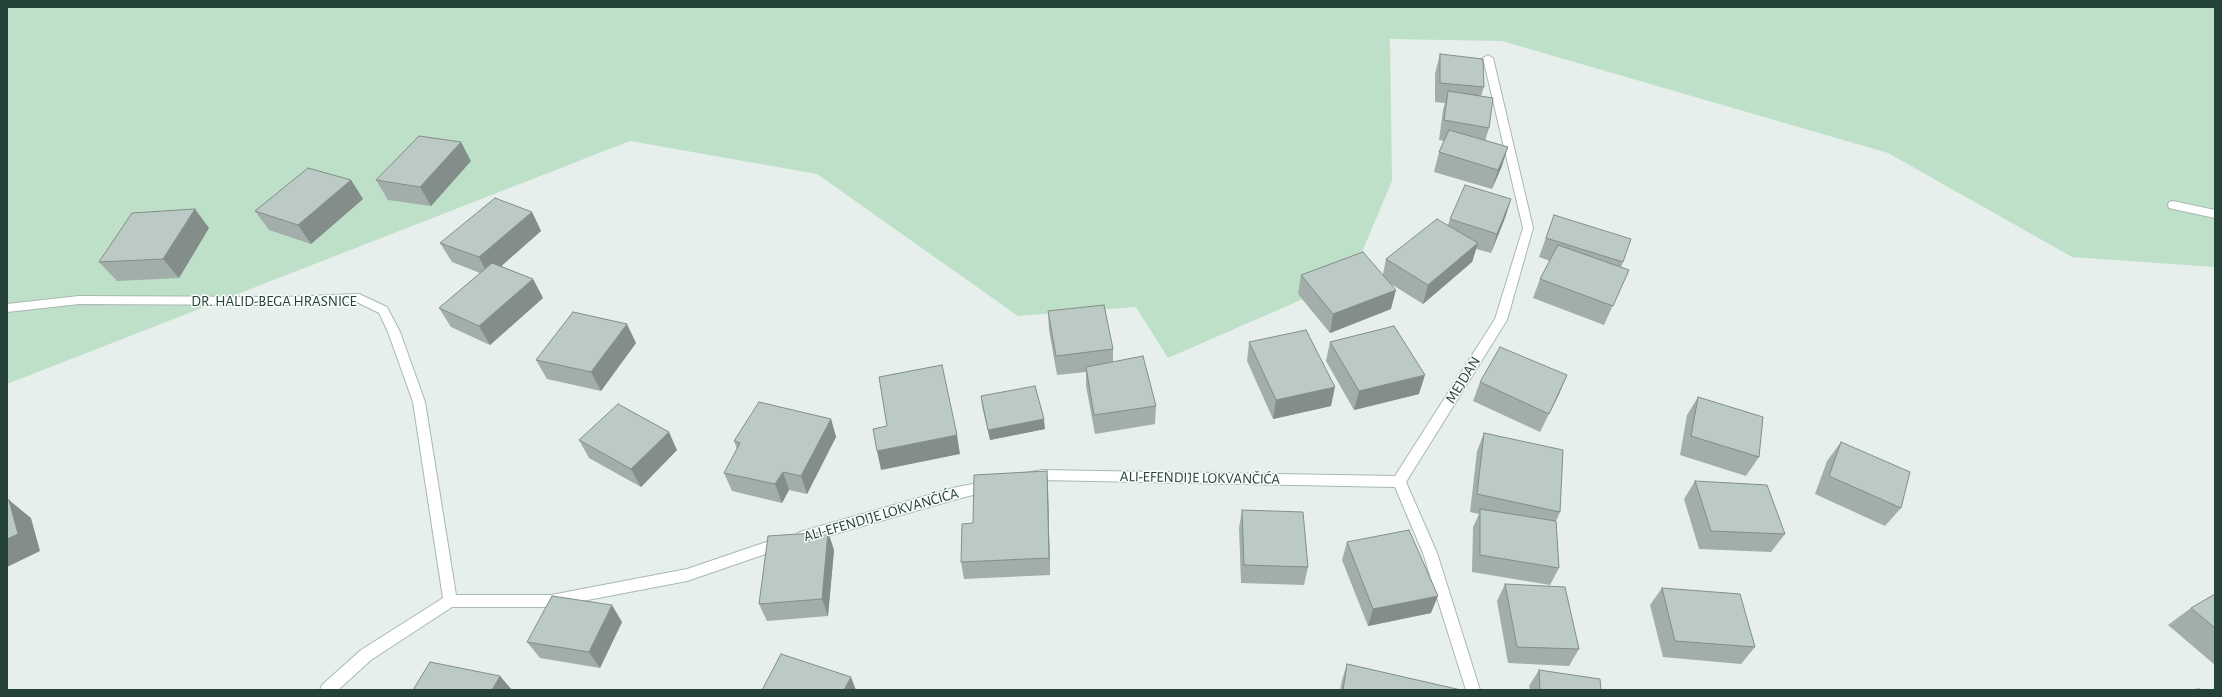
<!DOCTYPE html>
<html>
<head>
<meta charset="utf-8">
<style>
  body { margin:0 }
  #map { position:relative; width:2222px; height:697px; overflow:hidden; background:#e6efeb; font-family:"Alegreya Sans",sans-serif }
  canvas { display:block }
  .frame { position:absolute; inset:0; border:8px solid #24423a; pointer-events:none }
</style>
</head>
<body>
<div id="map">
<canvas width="2222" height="697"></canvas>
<div class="frame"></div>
</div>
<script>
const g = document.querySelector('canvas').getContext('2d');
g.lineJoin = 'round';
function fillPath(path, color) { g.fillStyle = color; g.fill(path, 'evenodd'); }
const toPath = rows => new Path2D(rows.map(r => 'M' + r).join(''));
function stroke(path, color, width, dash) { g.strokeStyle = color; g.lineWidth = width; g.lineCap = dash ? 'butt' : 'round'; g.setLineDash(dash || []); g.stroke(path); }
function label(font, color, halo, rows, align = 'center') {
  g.font = font + ' "Alegreya Sans",sans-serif'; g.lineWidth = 3; g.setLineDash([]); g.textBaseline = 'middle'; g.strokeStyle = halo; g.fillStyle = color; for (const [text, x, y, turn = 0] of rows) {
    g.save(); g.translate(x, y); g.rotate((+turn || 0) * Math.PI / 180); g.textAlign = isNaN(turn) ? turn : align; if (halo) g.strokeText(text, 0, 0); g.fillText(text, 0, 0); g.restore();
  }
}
const green = toPath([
  [7,7,2215,7,2215,267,2072,257,1888,153,1502,41,1390,39,1392,181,1351,278,1168,358,1136,307,1018,316,817,174,630,141,7,384]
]);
const service = toPath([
  [2173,201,2215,210,2215,218,2169,208,2168,205,2169,202,2173,201]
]);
const minor = toPath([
  [1488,55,1493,58,1533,228,1507,320,1406,482,1437,553,1480,690,1466,690,1423,553,1395,487,1041,480,1031,482,1026,481,1024,477,1026,473,1041,470,1395,476,1495,319,1523,228,1483,58,1488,55],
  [359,294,387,307,400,332,425,402,456,595,551,595,687,569,781,537,786,539,788,543,786,547,687,581,551,607,452,607,371,660,338,690,320,690,322,685,361,650,443,598,413,402,388,332,379,313,357,302,284,305,79,304,7,312,7,304,79,296,284,297,359,294],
  [989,481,994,482,996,486,994,490,989,491,957,499,803,543,798,541,796,537,798,533,803,531,957,487,989,481]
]);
const wall = toPath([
  [1440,54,1484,87,1481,96,1489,128,1485,141,1502,166,1492,189,1434,172,1439,152,1444,141,1439,140,1443,110,1445,103,1435,102,1435,74],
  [471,161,431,206,388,200,376,180],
  [351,180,363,199,311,244,269,230,255,211],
  [1511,199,1505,218,1491,253,1476,249,1472,262,1423,304,1391,284,1391,309,1330,333,1298,294,1301,275,1383,274,1386,259,1448,225,1450,219],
  [532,212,541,231,501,266,533,279,543,298,490,345,451,327,439,308,480,273,452,262,440,243],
  [1554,215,1623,262,1621,267,1629,270,1604,325,1533,298,1540,279,1550,261,1539,257],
  [209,228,179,278,117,281,99,262],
  [1048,311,1113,349,1113,362,1156,406,1155,424,1095,434,1086,386,1086,372,1057,375,1049,330],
  [1249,342,1331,406,1273,419,1247,361],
  [1330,342,1419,394,1354,410,1326,361],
  [636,343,601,391,547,379,536,360],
  [1567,375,1559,394,1540,432,1473,401,1480,382],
  [981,396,1045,429,990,440,982,406],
  [1698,397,1759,457,1746,476,1680,455,1687,415],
  [831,419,836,437,807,494,789,490,782,503,732,491,724,473,737,449,734,441],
  [1484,433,1560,512,1556,521,1559,568,1550,585,1472,572,1473,527,1479,514,1470,512,1477,451],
  [579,440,677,450,641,487,589,458],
  [1841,442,1901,508,1885,526,1815,494,1827,461],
  [1047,471,1048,489,1050,575,964,579,961,562,973,523],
  [1695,481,1785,534,1771,552,1699,549,1684,499],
  [1242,510,1308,567,1304,585,1241,583,1239,528],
  [828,532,834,550,828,616,767,621,759,604],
  [1347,542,1431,613,1368,626,1342,560],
  [1505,584,1579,649,1569,666,1508,663,1497,601],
  [1662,588,1755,647,1741,664,1663,657,1650,605],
  [2215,594,2215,665,2168,625,2191,608],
  [622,622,600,668,540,658,527,642],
  [1347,664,1461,690,1340,690,1342,680],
  [1539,670,1601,690,1530,690,1529,686]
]);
const shadedWall = toPath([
  [461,142,471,161,431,206,420,187],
  [1508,147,1502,166,1492,189,1498,170],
  [351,180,363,199,311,244,298,225],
  [1511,199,1505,218,1491,253,1497,234],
  [195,209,209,228,179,278,163,259],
  [532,212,541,231,489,277,479,257],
  [1478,243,1472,262,1423,304,1428,285],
  [533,279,543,298,490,345,479,326],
  [1396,290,1391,309,1330,333,1333,314],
  [627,324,636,343,601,391,591,372],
  [1425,375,1419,394,1354,410,1359,391],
  [1567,375,1559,394,1540,432,1549,414],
  [1335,387,1331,406,1273,419,1276,400],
  [831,419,836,437,807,494,801,476],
  [1044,419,1045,429,990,440,988,430],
  [669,432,677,450,641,487,631,469],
  [957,435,960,454,881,470,877,451],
  [1047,471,1048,489,1050,575,1049,558],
  [783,472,789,490,782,503,775,484],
  [9,500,31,518,40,551,7,567,7,539],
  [828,532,834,550,828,616,822,599],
  [1438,596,1431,613,1368,626,1373,609],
  [612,605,622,622,600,668,589,652],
  [500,676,512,690,492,690],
  [851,677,856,690,844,690]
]);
const building = toPath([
  [1440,54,1483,59,1484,87,1440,83,1440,54],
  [1448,91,1493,98,1489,128,1444,120,1448,91],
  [1449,130,1508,147,1498,170,1439,152,1449,130],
  [419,136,461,142,420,187,376,180,419,136],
  [308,168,351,180,298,225,255,211,308,168],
  [1465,185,1511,199,1497,234,1450,219,1465,185],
  [495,198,532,212,479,257,440,243,495,198],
  [195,209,163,259,99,262,132,213,195,209],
  [1554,215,1631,239,1623,262,1546,238,1554,215],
  [1437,219,1478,243,1428,285,1386,259,1437,219],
  [1558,245,1629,270,1613,306,1540,279,1558,245],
  [1363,252,1396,290,1333,314,1301,275,1363,252],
  [492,263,533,279,479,326,439,308,492,263],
  [1104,305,1113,349,1056,356,1048,311,1104,305],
  [573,312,627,324,591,372,536,360,573,312],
  [1394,326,1425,375,1359,391,1330,342,1394,326],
  [1306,330,1335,387,1276,400,1249,342,1306,330],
  [1500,347,1567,375,1549,414,1480,382,1500,347],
  [1143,356,1156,406,1094,415,1086,367,1143,356],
  [942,365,957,435,877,451,873,429,887,426,879,377,942,365],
  [1035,386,1044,419,988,430,981,396,1035,386],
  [1698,397,1763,417,1759,457,1691,436,1698,397],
  [759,402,831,419,801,476,783,472,775,484,724,473,740,443,734,441,759,402],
  [618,404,669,432,631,469,579,440,618,404],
  [1484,433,1563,450,1560,512,1477,494,1484,433],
  [1841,442,1910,472,1901,508,1829,476,1841,442],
  [1047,471,1049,558,961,562,962,524,973,523,974,475,1047,471],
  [1695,481,1767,485,1785,534,1711,531,1695,481],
  [9,500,18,534,7,539,7,501,9,500],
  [1480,509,1556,521,1559,568,1480,555,1480,509],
  [1242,510,1303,512,1308,567,1244,565,1242,510],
  [1409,530,1438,596,1373,609,1347,542,1409,530],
  [828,532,822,599,759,604,768,536,828,532],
  [1505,584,1565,587,1579,649,1517,647,1505,584],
  [1662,588,1740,594,1755,647,1675,641,1662,588],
  [2215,594,2215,628,2191,608,2215,594],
  [552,596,612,605,589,652,527,642,552,596],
  [781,654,851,677,844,690,762,690,781,654],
  [430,662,500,676,492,690,413,690,430,662],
  [1347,664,1461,690,1343,690,1347,664],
  [1539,670,1600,679,1601,690,1540,690,1539,670],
  [2200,689,2201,690,2188,690,2200,689]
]);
const streetNames = [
  ["DR. HALID-BEGA HRASNICE",274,301],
  ["MEJDAN",1463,380,-58],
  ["ALI-EFENDIJE LOKVANČIĆA",1200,478,1],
  ["ALI-EFENDIJE LOKVANČIĆA",881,515,-16]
];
fillPath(green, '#bfe0c8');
stroke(service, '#a8b8b2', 2);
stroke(minor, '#a8b8b2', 2);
fillPath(service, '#fff');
fillPath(minor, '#fff');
fillPath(wall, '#a1aea9');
fillPath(shadedWall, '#838d89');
fillPath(building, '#bbcac4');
stroke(building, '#838d89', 1);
label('15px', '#24423a', '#f7fbf9', streetNames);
</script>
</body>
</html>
